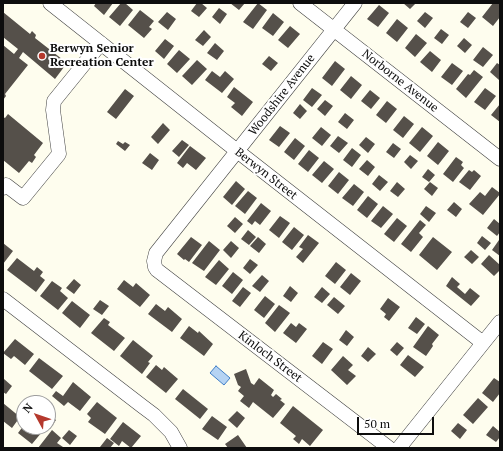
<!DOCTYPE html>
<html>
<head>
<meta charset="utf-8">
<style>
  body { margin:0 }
  #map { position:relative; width:503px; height:451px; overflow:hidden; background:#fefdee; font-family:"PT Serif",serif }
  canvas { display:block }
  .frame { position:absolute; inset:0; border:4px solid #0d0d0d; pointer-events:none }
  .north { position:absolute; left:16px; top:395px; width:40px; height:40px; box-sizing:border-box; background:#fff; border:1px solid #9e9e9e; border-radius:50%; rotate:310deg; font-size:11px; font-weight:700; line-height:16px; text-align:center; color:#0d0d0d }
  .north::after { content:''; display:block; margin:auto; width:14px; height:18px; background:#b5392d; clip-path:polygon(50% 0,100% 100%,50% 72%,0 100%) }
  .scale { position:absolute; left:357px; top:417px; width:77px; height:18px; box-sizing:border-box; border:2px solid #0d0d0d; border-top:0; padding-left:5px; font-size:12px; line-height:14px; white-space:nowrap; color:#0d0d0d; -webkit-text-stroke:3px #fff; paint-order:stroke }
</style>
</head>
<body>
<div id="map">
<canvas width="503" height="451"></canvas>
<div class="frame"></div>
<div class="north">N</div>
<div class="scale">50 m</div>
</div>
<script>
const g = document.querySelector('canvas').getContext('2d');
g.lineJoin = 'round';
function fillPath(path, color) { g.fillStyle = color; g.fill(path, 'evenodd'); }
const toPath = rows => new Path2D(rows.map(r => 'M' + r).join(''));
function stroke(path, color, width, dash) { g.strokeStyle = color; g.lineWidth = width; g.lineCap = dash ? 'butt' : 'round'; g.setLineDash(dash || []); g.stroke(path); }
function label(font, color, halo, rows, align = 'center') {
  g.font = font + ' "PT Serif",serif'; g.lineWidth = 4; g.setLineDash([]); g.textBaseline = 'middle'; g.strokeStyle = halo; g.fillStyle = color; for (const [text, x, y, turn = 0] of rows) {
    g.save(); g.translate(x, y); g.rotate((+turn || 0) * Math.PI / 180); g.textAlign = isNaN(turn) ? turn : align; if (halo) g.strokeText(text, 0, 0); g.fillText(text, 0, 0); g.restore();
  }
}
const water = toPath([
  [216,366,230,378,224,385,210,373,216,366]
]);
const building = toPath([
  [96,3,113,3,104,15,94,6],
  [121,3,125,3,133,10,120,26,109,17],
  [197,3,201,3,207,8,199,17,191,11],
  [230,3,245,3,239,10],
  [258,3,267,10,253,29,243,22],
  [403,3,416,3,410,9],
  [493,3,500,3,500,17,493,26,482,17],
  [379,5,389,13,378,27,367,19],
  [219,8,227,14,220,24,212,17],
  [140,10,154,21,149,27,152,29,144,38,128,25],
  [3,12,30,34,32,31,36,35,35,38,67,63,55,79,23,52,19,58,28,65,5,94,6,96,3,100,3,45,14,54,18,49,3,37],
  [167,12,176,19,168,30,158,22],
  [425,12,433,18,425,28,417,21],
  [468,12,476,18,468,28,460,22],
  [273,13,284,22,273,36,262,28],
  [397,19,408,28,397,42,386,33],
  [290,26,300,34,288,48,278,40],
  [441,29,449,35,442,44,434,38],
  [204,30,211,37,203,46,195,40],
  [416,34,427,43,415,57,405,48],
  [464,38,472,45,465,53,457,46],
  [165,39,174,46,164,59,155,51],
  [215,43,224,51,217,60,207,53],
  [483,47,493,55,483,67,473,60],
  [179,50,190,59,177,73,167,64],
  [430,51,441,60,432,72,420,62],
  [269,56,278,63,271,71,262,64],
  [197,60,207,69,192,85,182,76],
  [335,61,345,69,332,86,322,78],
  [452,63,463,71,452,85,441,77],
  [497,63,500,65,500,79,499,80,490,72],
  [474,70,483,77,466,98,456,89,468,74,470,75],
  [212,71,220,77,225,71,234,79,222,93,205,80],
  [351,76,362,85,351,99,340,90],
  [234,87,253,102,242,116,231,107,235,103,227,97],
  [312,88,322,95,312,107,303,100],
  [485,88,496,96,485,110,474,102],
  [125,89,134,96,116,119,107,112],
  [370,90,380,98,371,109,361,101],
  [325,100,333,106,325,116,317,109],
  [387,101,397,109,386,123,376,115],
  [300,104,307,111,300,119,293,113],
  [500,104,500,122,491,115],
  [345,113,354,120,347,129,338,122],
  [8,114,43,143,34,155,36,157,32,163,29,161,19,173,3,160,3,117,5,118],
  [404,116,414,124,403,138,393,130],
  [163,123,170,130,158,144,151,137],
  [280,126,290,133,279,147,269,140],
  [321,127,331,135,322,146,312,138],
  [422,127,433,136,420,152,409,143],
  [338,136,348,143,339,153,330,146],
  [366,137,375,144,368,153,359,145],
  [295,138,305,146,294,160,284,152],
  [182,140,189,145,179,157,172,151],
  [118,141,123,144,125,142,130,145,125,151,116,144],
  [438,142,449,151,438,165,427,156],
  [393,143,401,149,394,158,386,152],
  [190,146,206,158,196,170,187,163,183,168,177,163],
  [352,148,361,155,352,167,343,160],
  [309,150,319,158,308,172,298,164],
  [150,153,159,160,152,170,142,163],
  [410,155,418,161,411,169,404,162],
  [456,157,463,162,461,165,464,168,453,182,443,174],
  [367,160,375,167,368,176,359,169],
  [324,161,334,169,322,183,312,175],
  [428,169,435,175,429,182,422,177],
  [469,170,472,172,474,170,481,176,470,190,459,182],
  [339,172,349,180,338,194,328,186],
  [379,175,388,182,380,191,372,184],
  [236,181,245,189,232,205,223,197],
  [397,182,405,189,398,197,390,191],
  [430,182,438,188,432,196,424,189],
  [354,184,364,192,353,206,342,198],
  [492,187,500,193,500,194,483,215,469,204,480,192,485,196],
  [248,191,257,198,245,214,235,206],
  [368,196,378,204,367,218,357,210],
  [454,202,462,209,456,217,447,210],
  [261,203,271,211,260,225,255,221,252,225,247,221],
  [383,206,393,214,381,228,371,221],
  [426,206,436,213,429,222,420,214],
  [280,216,290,223,279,238,269,230],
  [235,217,243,224,235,233,227,226],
  [397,218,407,226,394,242,384,234],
  [494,219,500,224,500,232,497,236,487,228],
  [420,220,426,225,419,233,423,237,411,252,401,244],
  [294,227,304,235,292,250,282,242],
  [248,230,256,237,249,245,241,239],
  [308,235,319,243,303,263,296,257,303,249,299,247],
  [482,236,491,243,485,250,477,243],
  [191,237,202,245,189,262,185,259,184,260,177,254],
  [258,237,266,244,259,253,250,246],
  [433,237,452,252,437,270,419,255],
  [499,240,500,241,500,256,492,250],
  [209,241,220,250,204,271,192,263],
  [231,241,239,248,231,258,223,250],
  [3,243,13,251,3,264],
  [471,250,479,257,472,264,464,257],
  [489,255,500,265,500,270,494,276,481,264],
  [17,258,34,271,37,267,43,272,40,276,45,280,36,292,7,270],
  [250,259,258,265,250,274,243,268],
  [219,260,229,269,216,285,205,277],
  [336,262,346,270,335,284,325,276],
  [233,272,243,280,232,294,222,286],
  [351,273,361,281,350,295,340,287],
  [262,275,269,281,260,292,252,286],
  [452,277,460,284,457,287,465,294,470,288,480,296,471,306,446,286],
  [74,279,81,285,74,294,66,288],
  [124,280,133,287,136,283,150,295,140,307,117,289],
  [52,281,62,288,60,291,68,298,58,310,40,296],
  [290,286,298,293,291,302,283,296],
  [243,287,251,293,240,307,232,301],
  [322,287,330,294,322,303,314,297],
  [265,296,275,304,264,318,254,310],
  [334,297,345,306,338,314,327,305],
  [388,298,400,307,389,321,384,317,386,314,380,309],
  [100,300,109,306,102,315,93,309],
  [72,301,90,315,80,328,62,313],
  [156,304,165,311,168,307,182,319,172,332,148,314],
  [279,305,290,313,275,332,265,323],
  [416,317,425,324,417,334,408,328],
  [104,318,110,322,108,325,125,338,114,351,91,333],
  [291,323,296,327,299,323,307,329,296,343,283,333],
  [189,326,198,333,199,331,213,344,204,356,180,338],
  [428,326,439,335,432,344,433,346,426,356,413,347],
  [346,330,354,337,347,346,339,340],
  [15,339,34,354,25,365,14,356,11,359,3,353],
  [133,340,153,356,148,362,150,363,142,374,120,356],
  [323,342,333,349,322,364,312,356],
  [397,342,404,348,397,356,390,350],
  [368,347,376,354,368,362,361,356],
  [408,355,424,367,415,377,400,365],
  [343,356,353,365,348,370,356,376,347,385,331,370],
  [39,358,63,376,52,389,29,371],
  [156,365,162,370,164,367,178,379,166,393,146,377],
  [246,369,251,383,254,385,259,378,274,390,271,395,273,397,276,394,282,399,280,400,285,404,273,418,253,402,249,408,240,401,244,396,238,391,241,387,238,385,234,374],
  [494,378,500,382,500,393,493,402,482,393],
  [4,379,12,386,6,394,3,392,3,380],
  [73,382,91,397,80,411,68,402,64,406,52,396,56,391,63,396],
  [183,389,208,409,200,419,175,399],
  [478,398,488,407,473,424,463,415],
  [97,402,117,418,105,434,88,422,91,418,87,414],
  [3,403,20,417,12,428,3,421],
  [293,406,323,430,310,446,302,439,299,444,293,439,296,436,280,423],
  [237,411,245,418,237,428,228,420],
  [48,414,56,420,50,429,48,427],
  [212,416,227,427,218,440,202,429],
  [123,422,141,436,131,448,122,441,119,446,110,439],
  [458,423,467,430,460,439,451,431],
  [24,425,24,427,36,427,42,432,32,444,18,433],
  [493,426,500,432,500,437,496,442,486,435],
  [52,430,61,438,57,443,63,447,62,448,38,448],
  [69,430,77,436,70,445,62,438],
  [238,435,247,448,228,448,225,444],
  [107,438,114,443,110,448,101,448,100,447]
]);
const minor = toPath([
  [50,3,227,143,483,343],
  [300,3,500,159],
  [355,3,156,253,154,261,155,267,157,270,389,448],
  [3,188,6,185,23,198,59,154,53,110,54,101,101,43],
  [3,299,142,406,154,415,171,432,180,448],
  [399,448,500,322]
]);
const markers = [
  [42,56,4,"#b5392d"]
];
const poiNames = [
  ["Berwyn Senior",50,49],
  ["Recreation Center",50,63]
];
const streetNames = [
  ["Norborne Avenue",400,81,38],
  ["Woodshire Avenue",282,95,-52],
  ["Berwyn Street",266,174,38],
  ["Kinloch Street",270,357,37]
];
fillPath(water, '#b5d3f3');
stroke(water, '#407ec6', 1);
fillPath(building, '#55504a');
stroke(minor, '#404040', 15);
stroke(minor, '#fff', 14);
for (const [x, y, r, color] of markers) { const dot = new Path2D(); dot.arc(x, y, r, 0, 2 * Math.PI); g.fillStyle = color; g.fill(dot); stroke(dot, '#fff', 1.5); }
label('bold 12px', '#0d0d0d', '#fff', poiNames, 'left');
label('12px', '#0d0d0d', '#fff', streetNames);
</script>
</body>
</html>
